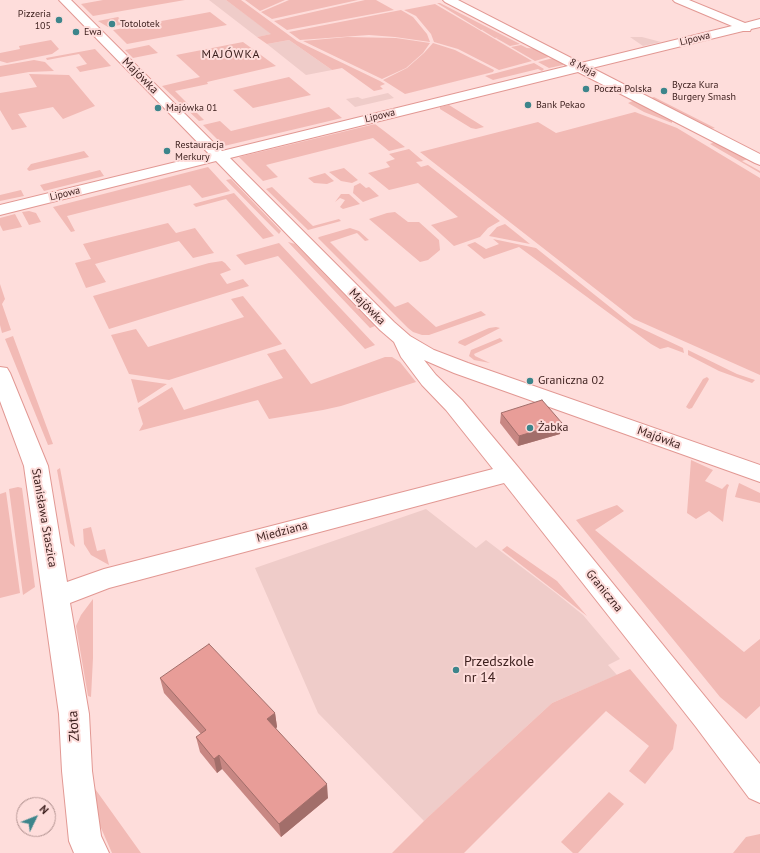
<!DOCTYPE html>
<html>
<head>
<meta charset="utf-8">
<style>
  body { margin:0 }
  #map { position:relative; width:760px; height:853px; overflow:hidden; background:#fedddb; font-family:"PT Sans",sans-serif }
  canvas { display:block }
  .north { position:absolute; left:16px; top:797px; width:40px; height:40px; box-sizing:border-box; background:#fedddb; border:1px solid #b0918f; border-radius:50%; rotate:47deg; font-size:11px; font-weight:700; line-height:16px; text-align:center; color:#3b1e1c }
  .north::after { content:''; display:block; margin:auto; width:14px; height:18px; background:#3d858b; clip-path:polygon(50% 0,100% 100%,50% 72%,0 100%) }
</style>
</head>
<body>
<div id="map">
<canvas width="760" height="853"></canvas>
<div class="north">N</div>
</div>
<script>
const g = document.querySelector('canvas').getContext('2d');
g.lineJoin = 'round';
function fillPath(path, color) { g.fillStyle = color; g.fill(path, 'evenodd'); }
const toPath = rows => new Path2D(rows.map(r => 'M' + r).join(''));
function stroke(path, color, width, dash) { g.strokeStyle = color; g.lineWidth = width; g.lineCap = dash ? 'butt' : 'round'; g.setLineDash(dash || []); g.stroke(path); }
function label(font, color, halo, rows, align = 'center') {
  g.font = font + ' "PT Sans",sans-serif'; g.lineWidth = 4; g.setLineDash([]); g.textBaseline = 'middle'; g.strokeStyle = halo; g.fillStyle = color; for (const [text, x, y, turn = 0] of rows) {
    g.save(); g.translate(x, y); g.rotate((+turn || 0) * Math.PI / 180); g.textAlign = isNaN(turn) ? turn : align; if (halo) g.strokeText(text, 0, 0); g.fillText(text, 0, 0); g.restore();
  }
}
const built = toPath([
  [209,0,226,0,272,34,257,37],
  [630,37,642,37,661,42,643,46],
  [289,40,332,70,306,75,267,44],
  [388,93,394,98,355,107,346,99,358,97,362,99],
  [426,509,476,548,486,540,557,594,583,615,620,659,608,665,617,675,552,703,424,821,318,713,255,568]
]);
const green = toPath([
  [103,0,185,0,93,16,81,4],
  [226,0,241,0,297,41,380,81,385,84,380,86,383,89,374,91,342,68,332,70,289,40,267,44,257,37,271,34],
  [245,0,285,0,260,11],
  [289,0,358,0,272,19,261,12],
  [365,0,376,0,394,10,287,30,274,21],
  [437,3,440,3,520,44,510,46,496,38,501,37,495,38,482,30,485,29,481,30],
  [435,4,532,61,499,70,458,49,434,42,431,34,416,16,404,10],
  [401,10,413,17,427,34,430,42,395,37,369,35,300,40,289,32],
  [210,12,227,25,127,44,113,30],
  [118,17,126,24,108,27,98,21],
  [347,37,396,38,430,43,423,53,406,68,382,79,303,41],
  [51,40,59,49,52,54,7,63,0,61,0,53,20,49,19,46],
  [243,42,276,66,207,82,208,84,175,91,204,120,199,121,162,86,200,77,176,55],
  [433,43,455,50,494,70,493,72,405,94,383,80,407,68,424,53],
  [149,45,158,53,133,58,125,50],
  [521,45,527,48,539,49,552,56,535,61,511,47],
  [95,49,111,66,80,72,76,67,87,64,79,54,47,60,46,58],
  [553,58,563,63,563,65,549,68,538,62],
  [34,60,45,62,54,71,29,72,0,77,0,66],
  [534,63,544,69,542,71,538,69,493,80,485,76],
  [29,74,69,75,95,106,63,119,53,107,18,114,27,127,12,130,0,110,0,93,37,87],
  [289,77,311,95,253,108,233,90],
  [654,97,715,128,710,129,648,99],
  [635,100,672,120,672,123,644,112,628,103],
  [449,105,484,127,476,129,471,128,440,109,440,107],
  [329,107,342,118,224,146,203,125,220,121,231,131],
  [635,112,677,128,760,178,760,375,634,319,420,152,538,122,556,133],
  [375,124,405,147,389,151,373,138,266,165,278,177,263,181,239,157],
  [715,142,748,159,742,161,760,171,760,173,710,144],
  [409,149,423,161,416,162,421,167,428,165,500,221,488,228,480,237,454,246,431,225,458,217,418,183,389,190,368,173,390,167,386,162,395,159,389,154],
  [84,151,89,157,29,171,27,169,31,164],
  [208,167,230,191,202,198,190,185,67,216,75,231,71,232,53,207],
  [344,168,358,180,352,183,341,181,329,172],
  [100,170,104,176,44,191,40,185],
  [325,173,334,181,327,184,314,183,308,178],
  [231,179,281,231,279,234,226,180],
  [360,183,366,188,369,187,379,196,363,202,353,193,354,186],
  [272,187,313,226,339,219,341,221,308,230,266,189],
  [21,190,24,196,0,201,0,195],
  [234,193,274,236,263,239,226,199,196,207,193,204],
  [341,194,349,194,360,204,343,209,340,207,345,200,340,198,335,202],
  [29,211,36,213,41,222,29,225,22,212],
  [395,212,408,222,419,222,439,240,440,250,428,260,420,262,369,219,387,213],
  [15,214,22,227,3,231,0,225,0,218],
  [168,223,176,233,195,228,214,253,193,258,179,241,95,264,106,282,86,288,75,263,91,259,83,244],
  [505,224,530,244,489,236,497,227],
  [350,228,359,231,369,240,365,241,357,233,330,242,395,307,408,302,436,327,481,311,486,315,429,335,422,335,413,332,408,328,318,238,319,237],
  [493,239,536,248,630,323,683,348,684,353,668,347,660,349,651,344,519,247,484,259,467,245,475,242,486,249,499,244],
  [288,242,295,244,375,326,370,328],
  [279,243,375,345,365,349,278,256,245,265,236,255],
  [222,261,225,263,231,270,220,274,227,284,243,279,249,286,109,329,93,296,209,263],
  [0,284,5,299,2,304,11,330,2,333,0,325],
  [243,296,282,344,169,380,129,374,111,335,136,329,148,347,244,317,231,299],
  [496,327,500,328,465,346,458,343,459,341,489,328],
  [13,336,53,444,48,445,5,339],
  [500,338,503,341,474,354,475,356,490,363,474,360,469,356,471,350],
  [285,349,311,384,385,357,392,357,400,362,416,382,341,406,323,410,269,419,258,400,139,431,143,424,138,408,172,387,184,410,283,378,267,354],
  [688,350,737,374,755,380,752,383,719,371,688,355],
  [707,377,709,379,708,381,692,408,689,409,686,407,703,379],
  [131,379,167,384,138,403],
  [691,460,713,470,705,481,722,489,727,484,729,485,727,490,723,522,709,511,696,519,687,513],
  [60,468,75,547,70,543,57,470],
  [739,483,760,493,760,503,735,497],
  [18,487,22,488,35,587,23,595,9,489],
  [6,492,20,593,0,598,0,494],
  [617,505,624,511,595,530,744,652,760,639,760,706,746,719,720,697,576,520],
  [91,527,97,551,105,549,109,565,91,555,84,544,83,529],
  [507,546,557,581,587,616,502,550],
  [93,599,93,658,91,697,88,696,76,626,81,615],
  [630,669,677,725,673,749,645,784,629,771,649,746,606,711,464,853,392,853,427,818,552,703],
  [88,779,141,853,112,853,94,812],
  [609,792,624,804,578,853,573,853,561,842],
  [760,834,760,853,733,853,746,837]
]);
const minor = toPath([
  [59,0,71,0,222,151,568,66,445,2,443,0,458,0,581,63,732,26,675,2,673,0,689,0,745,23,760,19,760,27,751,29,750,31,743,31,592,68,760,154,760,165,755,163,578,72,230,158,394,322,410,336,434,350,468,363,760,465,760,482,454,373,424,360,436,375,462,400,518,467,760,764,760,803,749,798,696,727,504,483,109,588,70,603,89,714,92,771,101,836,109,853,74,853,69,841,62,771,59,714,24,466,0,401,0,367,7,368,10,373,48,466,67,582,104,569,493,469,446,410,422,385,401,357,394,342,380,330,216,161,0,215,0,205,209,154,59,0]
]);
const wall = toPath([
  [501,413,560,434,518,446,500,423],
  [160,678,275,713,277,727,276,729,328,798,281,837,222,769,217,773,200,752,196,737,201,734,164,693]
]);
const shadedWall = toPath([
  [562,423,560,434,518,446,519,436],
  [275,713,277,727,269,734,267,719],
  [219,755,222,769,217,773,214,759],
  [327,784,328,798,281,837,279,824]
]);
const building = toPath([
  [542,400,562,423,519,436,501,413,542,400],
  [209,644,275,713,267,719,327,784,279,824,219,755,214,759,196,737,206,730,160,678,209,644]
]);
const markers = [
  [59,20,4,"#3d858b"],
  [112,24,4,"#3d858b"],
  [76,32,4,"#3d858b"],
  [586,89,4,"#3d858b"],
  [664,91,4,"#3d858b"],
  [528,105,4,"#3d858b"],
  [158,108,4,"#3d858b"],
  [167,151,4,"#3d858b"],
  [530,381,4,"#3d858b"],
  [530,428,4,"#3d858b"],
  [456,670,4,"#3d858b"]
];
const farPoinames = [
  ["Pizzeria",51,14,"right"],
  ["105",51,26,"right"],
  ["Totolotek",120,24],
  ["Ewa",84,32],
  ["Bycza Kura",672,85],
  ["Burgery Smash",672,97],
  ["Poczta Polska",594,89],
  ["Bank Pekao",536,105],
  ["Majówka 01",166,108],
  ["Restauracja",175,145],
  ["Merkury",175,157]
];
const farStreetnames = [
  ["Lipowa",695,39,-14],
  ["8 Maja",583,68,27],
  ["Lipowa",380,116,-14],
  ["Lipowa",65,194,-14]
];
const farQuarternames = [
  ["MAJÓWKA",231,55]
];
const streetNames = [
  ["Majówka",140,76,45],
  ["Majówka",367,307,45],
  ["Majówka",659,438,20],
  ["Stanisława Staszica",44,518,80],
  ["Miedziana",282,532,-15],
  ["Graniczna",604,591,51]
];
const poiNames = [
  ["Graniczna 02",538,381],
  ["Żabka",538,428]
];
const nearPoinames = [
  ["Przedszkole",464,662],
  ["nr 14",464,678]
];
const nearStreetnames = [
  ["Złota",74,726,-94]
];
fillPath(built, '#efccc9');
fillPath(green, '#f2bab5');
stroke(minor, '#e29893', 2);
fillPath(minor, '#fff');
fillPath(wall, '#c88783');
fillPath(shadedWall, '#a26e6a');
fillPath(building, '#e89d98');
stroke(building, '#a26e6a', 1);
for (const [x, y, r, color] of markers) { const dot = new Path2D(); dot.arc(x, y, r, 0, 2 * Math.PI); g.fillStyle = color; g.fill(dot); stroke(dot, '#fedddb', 1.5); }
label('10px', '#3b1e1c', '#fedddb', farPoinames, 'left');
label('10px', '#3b1e1c', '#fedddb', farStreetnames);
g.letterSpacing = '1px';
label('12px', '#3b1e1c', '#fedddb', farQuarternames);
g.letterSpacing = '0px';
label('12px', '#3b1e1c', '#fedddb', streetNames);
label('12px', '#3b1e1c', '#fedddb', poiNames, 'left');
label('14px', '#3b1e1c', '#fedddb', nearPoinames, 'left');
label('14px', '#3b1e1c', '#fedddb', nearStreetnames);
</script>
</body>
</html>
